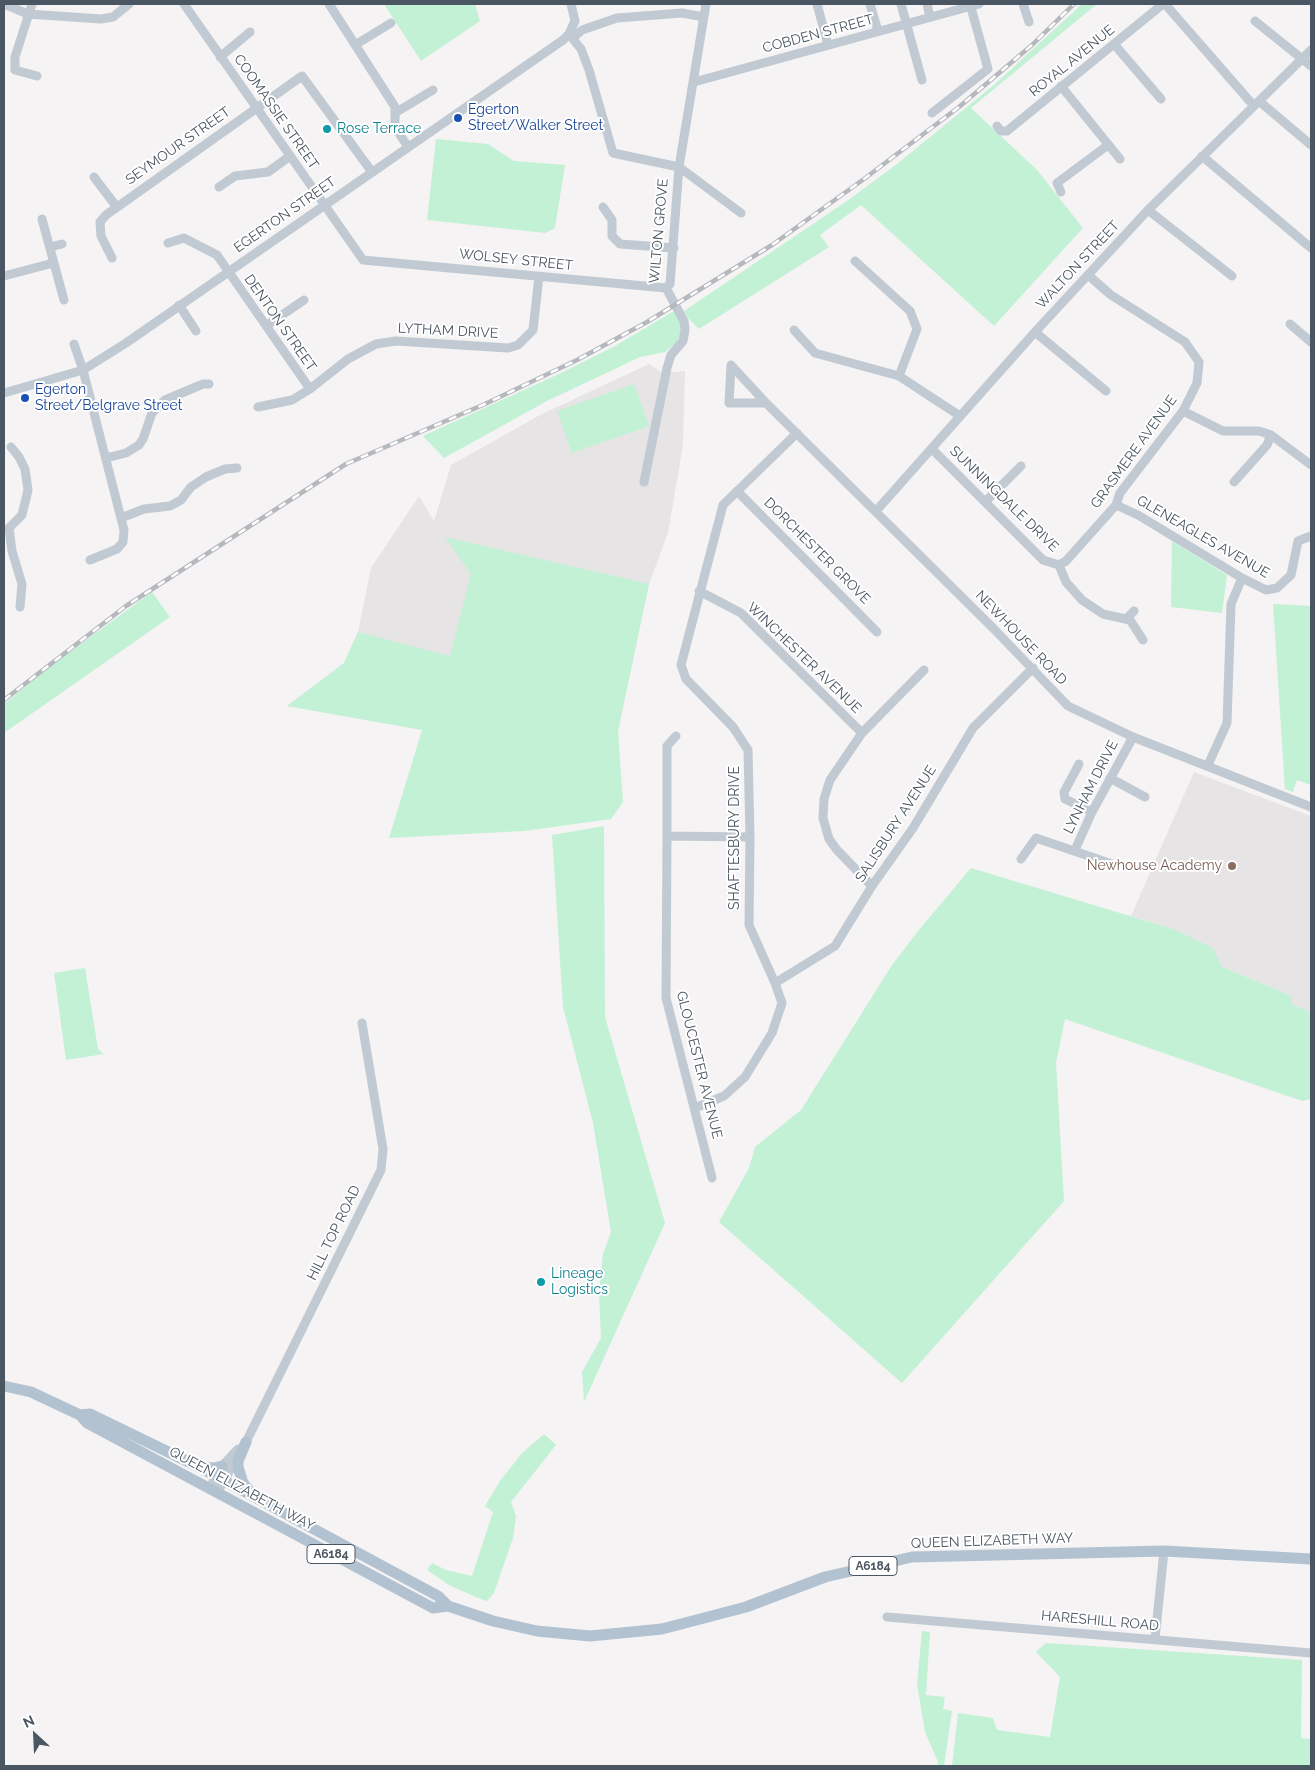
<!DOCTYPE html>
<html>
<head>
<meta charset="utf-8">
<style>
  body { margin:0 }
  #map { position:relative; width:1315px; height:1770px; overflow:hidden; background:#f5f3f3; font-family:Raleway,sans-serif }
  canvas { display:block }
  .frame { position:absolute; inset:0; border:5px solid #4a5661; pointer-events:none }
  .north { position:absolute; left:10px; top:1710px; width:50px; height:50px; -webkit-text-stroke:4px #fff; paint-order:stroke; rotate:335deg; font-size:14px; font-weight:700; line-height:20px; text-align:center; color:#4a5661 }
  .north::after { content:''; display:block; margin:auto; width:18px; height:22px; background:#4a5661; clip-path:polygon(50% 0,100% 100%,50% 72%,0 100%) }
</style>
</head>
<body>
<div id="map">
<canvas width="1315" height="1770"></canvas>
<div class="frame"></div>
<div class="north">N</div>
</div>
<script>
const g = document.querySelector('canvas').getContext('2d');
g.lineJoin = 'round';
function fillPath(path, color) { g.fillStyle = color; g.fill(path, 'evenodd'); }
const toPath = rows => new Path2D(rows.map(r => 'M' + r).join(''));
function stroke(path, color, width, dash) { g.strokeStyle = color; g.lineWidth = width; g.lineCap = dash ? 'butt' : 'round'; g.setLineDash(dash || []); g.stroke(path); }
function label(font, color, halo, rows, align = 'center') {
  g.font = font + ' Raleway,sans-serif'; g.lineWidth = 4; g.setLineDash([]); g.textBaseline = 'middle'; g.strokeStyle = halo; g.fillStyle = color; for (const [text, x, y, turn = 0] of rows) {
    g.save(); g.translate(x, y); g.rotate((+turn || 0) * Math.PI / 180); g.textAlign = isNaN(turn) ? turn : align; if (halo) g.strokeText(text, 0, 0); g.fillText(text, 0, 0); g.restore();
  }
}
const education = toPath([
  [649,364,663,373,685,371,683,445,668,533,649,584,618,731,429,731,287,706,344,663,358,632,371,568,419,496,434,521,451,465,540,415],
  [1194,772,1311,816,1311,1012,1291,1004,1292,996,1222,967,1173,929,1131,916]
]);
const green = toPath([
  [384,4,475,4,480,21,421,61],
  [1082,4,1097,4,971,108,1037,170,1083,228,994,326,861,205,820,235,829,247,699,329,688,318,684,311,847,201,897,164,995,84],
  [436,139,488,144,514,161,565,165,555,228,545,233,427,220],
  [674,311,680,321,681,333,676,343,665,352,640,357,547,401,444,458,423,436,561,373,615,346],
  [634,384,649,426,572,453,557,411],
  [445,537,649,584,618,731,623,802,611,819,524,831,389,838,422,730,287,706,344,663,358,632,450,656,471,574],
  [1172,541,1227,575,1222,613,1171,607],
  [152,592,170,617,4,733,4,704,52,665],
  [1273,604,1311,606,1311,785,1297,780,1293,792,1285,789],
  [604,826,605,1017,665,1223,584,1402,582,1372,601,1338,599,1292,603,1254,611,1232,593,1123,563,1007,552,835],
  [971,868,1173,929,1213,948,1222,967,1292,996,1291,1004,1311,1012,1311,1099,1302,1101,1065,1019,1056,1063,1064,1201,902,1383,719,1222,749,1168,755,1147,801,1110,892,965,918,931],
  [85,968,98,1049,104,1054,66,1060,54,973],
  [544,1434,556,1445,511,1502,516,1516,513,1538,494,1593,487,1601,478,1598,449,1585,427,1570,432,1563,446,1570,472,1576,493,1512,485,1506,500,1481,522,1453],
  [922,1631,930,1632,926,1695,945,1697,943,1709,952,1711,944,1766,937,1766,938,1762,925,1732,917,1684],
  [1046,1643,1302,1660,1301,1738,1311,1739,1311,1766,952,1766,958,1713,993,1718,997,1730,1050,1737,1060,1677,1036,1652]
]);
const minor = toPath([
  [4,4,28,14,101,19,113,17,129,4],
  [32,4,15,57,15,70,37,76],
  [184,4,363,260,666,288],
  [329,4,395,107,395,127,408,147],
  [817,4,828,45],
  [870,4,878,31],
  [901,4,922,80],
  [927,4,930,17],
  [1023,4,1029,22],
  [1165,4,1254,106],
  [1255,21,1311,66],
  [569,34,581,49,589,70,613,153,679,167,741,213],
  [573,38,582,30,617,18,682,13,704,17],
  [1114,44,1161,99],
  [355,45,391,23],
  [220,57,250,32],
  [694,82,979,4],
  [1061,86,1120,159],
  [1259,101,1311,145],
  [395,113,433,90],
  [932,113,988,69,970,4],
  [997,126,1001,131,1007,131,1163,4],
  [1202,156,1311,248],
  [94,177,116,206],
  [219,187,235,176,268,172,290,156],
  [1061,192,1057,183,1108,145],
  [603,207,612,220,612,236,620,244,674,248],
  [1148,210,1232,276],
  [42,219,64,300],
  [168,243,184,238,217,255,310,389],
  [50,247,62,244],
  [112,258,101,236,100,222,106,215,302,76,372,172],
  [855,261,910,311,917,329,899,376],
  [4,276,53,263],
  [666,288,670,284,679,167,706,4],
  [179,305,196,331],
  [1290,324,1311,342],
  [266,326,304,300],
  [794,330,815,353,899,376,960,416],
  [1035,332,1106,391],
  [74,344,83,370,124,530,123,542,117,549,90,560],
  [4,393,83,370,126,343,563,40,569,34,575,21,571,4],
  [766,403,729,403,731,365,766,403,993,628,1068,706,1133,737,1311,807],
  [258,407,292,400,310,389,348,359,376,344,396,341,508,348,518,345,533,330,539,276],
  [1183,411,1223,431,1259,431,1271,435,1311,465],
  [932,449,1043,560,1059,565,1066,582,1082,600,1103,614,1130,620,1143,640],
  [106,458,126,453,139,445,143,439,152,413,165,400,203,384,209,384],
  [644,482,667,368,671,355,683,341,685,330,684,321,666,288],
  [1234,482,1267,445,1271,435],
  [737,491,877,632],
  [986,501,1021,466],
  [1116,505,1138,515,1242,578,1266,590,1277,588,1291,575,1298,541,1311,536],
  [876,511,1035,332,1148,210,1311,50],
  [121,518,144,509,170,506,181,500,191,487,206,477,225,469,237,468],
  [9,528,22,515,28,490,25,469,19,457,11,447],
  [9,528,12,551,22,584,20,607],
  [1059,565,1066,561,1116,505,1120,493,1183,411,1197,383,1199,362,1185,342,1111,295,1088,275],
  [699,591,741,613,862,733],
  [1126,619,1134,611],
  [676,736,667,746,667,836,750,837],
  [1079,764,1064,792,1065,799,1092,812],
  [1208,765,1227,723,1231,604,1242,578],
  [1110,778,1145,797],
  [667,836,666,998,712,1178],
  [1075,850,1092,812,1133,737],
  [1021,859,1036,838,1112,864],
  [872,886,837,850,829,839,823,818,824,799,830,780,862,733,924,670],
  [775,983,835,946,872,886,913,828,973,728,1033,668],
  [695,1108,724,1096,745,1077,772,1033,782,1003,775,983,749,925,750,837,748,750,733,727,686,679,681,665,723,505,797,433],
  [209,1489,222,1466,238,1449],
  [217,1493,246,1442,381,1170,383,1149,362,1023],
  [887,1617,1311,1653],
  [1155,1639,1164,1551]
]);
const major = toPath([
  [4,1386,31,1392,80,1415,87,1423,433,1608,448,1606,493,1621,537,1631,590,1636,662,1629,746,1607,825,1577,912,1557,1164,1551,1311,1559],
  [80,1415,90,1414,197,1466,438,1596,448,1606],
  [246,1442,238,1461,238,1467,243,1483,251,1493],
  [202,1467,214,1468,222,1466]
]);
const rail = toPath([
  [4,700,126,606,346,464,485,404,577,360,647,322,772,245,864,179,959,107,1032,45,1074,4]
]);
const markers = [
  [458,118,5,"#1a4fb4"],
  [327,129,5,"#0f9aa8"],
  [25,398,5,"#1a4fb4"],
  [1232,866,5,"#8d6e63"],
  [541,1282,5,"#0f9aa8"]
];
const shields = [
  [331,1554,48],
  [873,1566,48]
];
const shieldNames = [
  ["A6184",331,1554],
  ["A6184",873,1566]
];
const streetNames = [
  ["COBDEN STREET",818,34,-15],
  ["ROYAL AVENUE",1072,61,-39],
  ["COOMASSIE STREET",276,112,55],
  ["SEYMOUR STREET",178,146,-35],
  ["EGERTON STREET",285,215,-35],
  ["WILTON GROVE",659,231,-85],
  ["WOLSEY STREET",516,260,6],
  ["WALTON STREET",1078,265,-47],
  ["DENTON STREET",280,323,55],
  ["LYTHAM DRIVE",448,331,3],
  ["GRASMERE AVENUE",1134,452,-54],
  ["SUNNINGDALE DRIVE",1004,499,44],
  ["GLENEAGLES AVENUE",1203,537,30],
  ["DORCHESTER GROVE",817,551,45],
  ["NEWHOUSE ROAD",1021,638,46],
  ["WINCHESTER AVENUE",804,658,44],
  ["LYNHAM DRIVE",1091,787,-63],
  ["SALISBURY AVENUE",896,824,-57],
  ["SHAFTESBURY DRIVE",735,838,-90],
  ["GLOUCESTER AVENUE",699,1065,76],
  ["HILL TOP ROAD",334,1233,-64],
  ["QUEEN ELIZABETH WAY",242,1489,28],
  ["QUEEN ELIZABETH WAY",992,1541,-2],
  ["HARESHILL ROAD",1100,1621,5]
];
const transitNames = [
  ["Egerton",468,110],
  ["Street/Walker Street",468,126],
  ["Egerton",35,390],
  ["Street/Belgrave Street",35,406]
];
const cultureNames = [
  ["Rose Terrace",337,129],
  ["Lineage",551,1274],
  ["Logistics",551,1290]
];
const educationNames = [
  ["Newhouse Academy",1222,866]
];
fillPath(education, '#e6e4e5');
fillPath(green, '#c3f1d5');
stroke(minor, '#c1cad2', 9);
stroke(major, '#b3c2d1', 11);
stroke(rail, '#b5b8bd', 4.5);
stroke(rail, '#fff', 2.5, [8]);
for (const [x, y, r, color] of markers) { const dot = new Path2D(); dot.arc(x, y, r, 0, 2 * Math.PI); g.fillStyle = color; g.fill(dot); stroke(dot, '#fff', 2); }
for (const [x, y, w] of shields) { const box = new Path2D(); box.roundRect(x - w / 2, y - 9.5, w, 19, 4); g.fillStyle = '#fff'; g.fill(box); stroke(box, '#4a5661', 1); }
label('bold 12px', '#4a5661', null, shieldNames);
label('14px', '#4a5661', '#fff', streetNames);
label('14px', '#164399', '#fff', transitNames, 'left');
label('14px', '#0d838f', '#fff', cultureNames, 'left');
label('14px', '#785e54', '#fff', educationNames, 'right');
</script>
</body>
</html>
